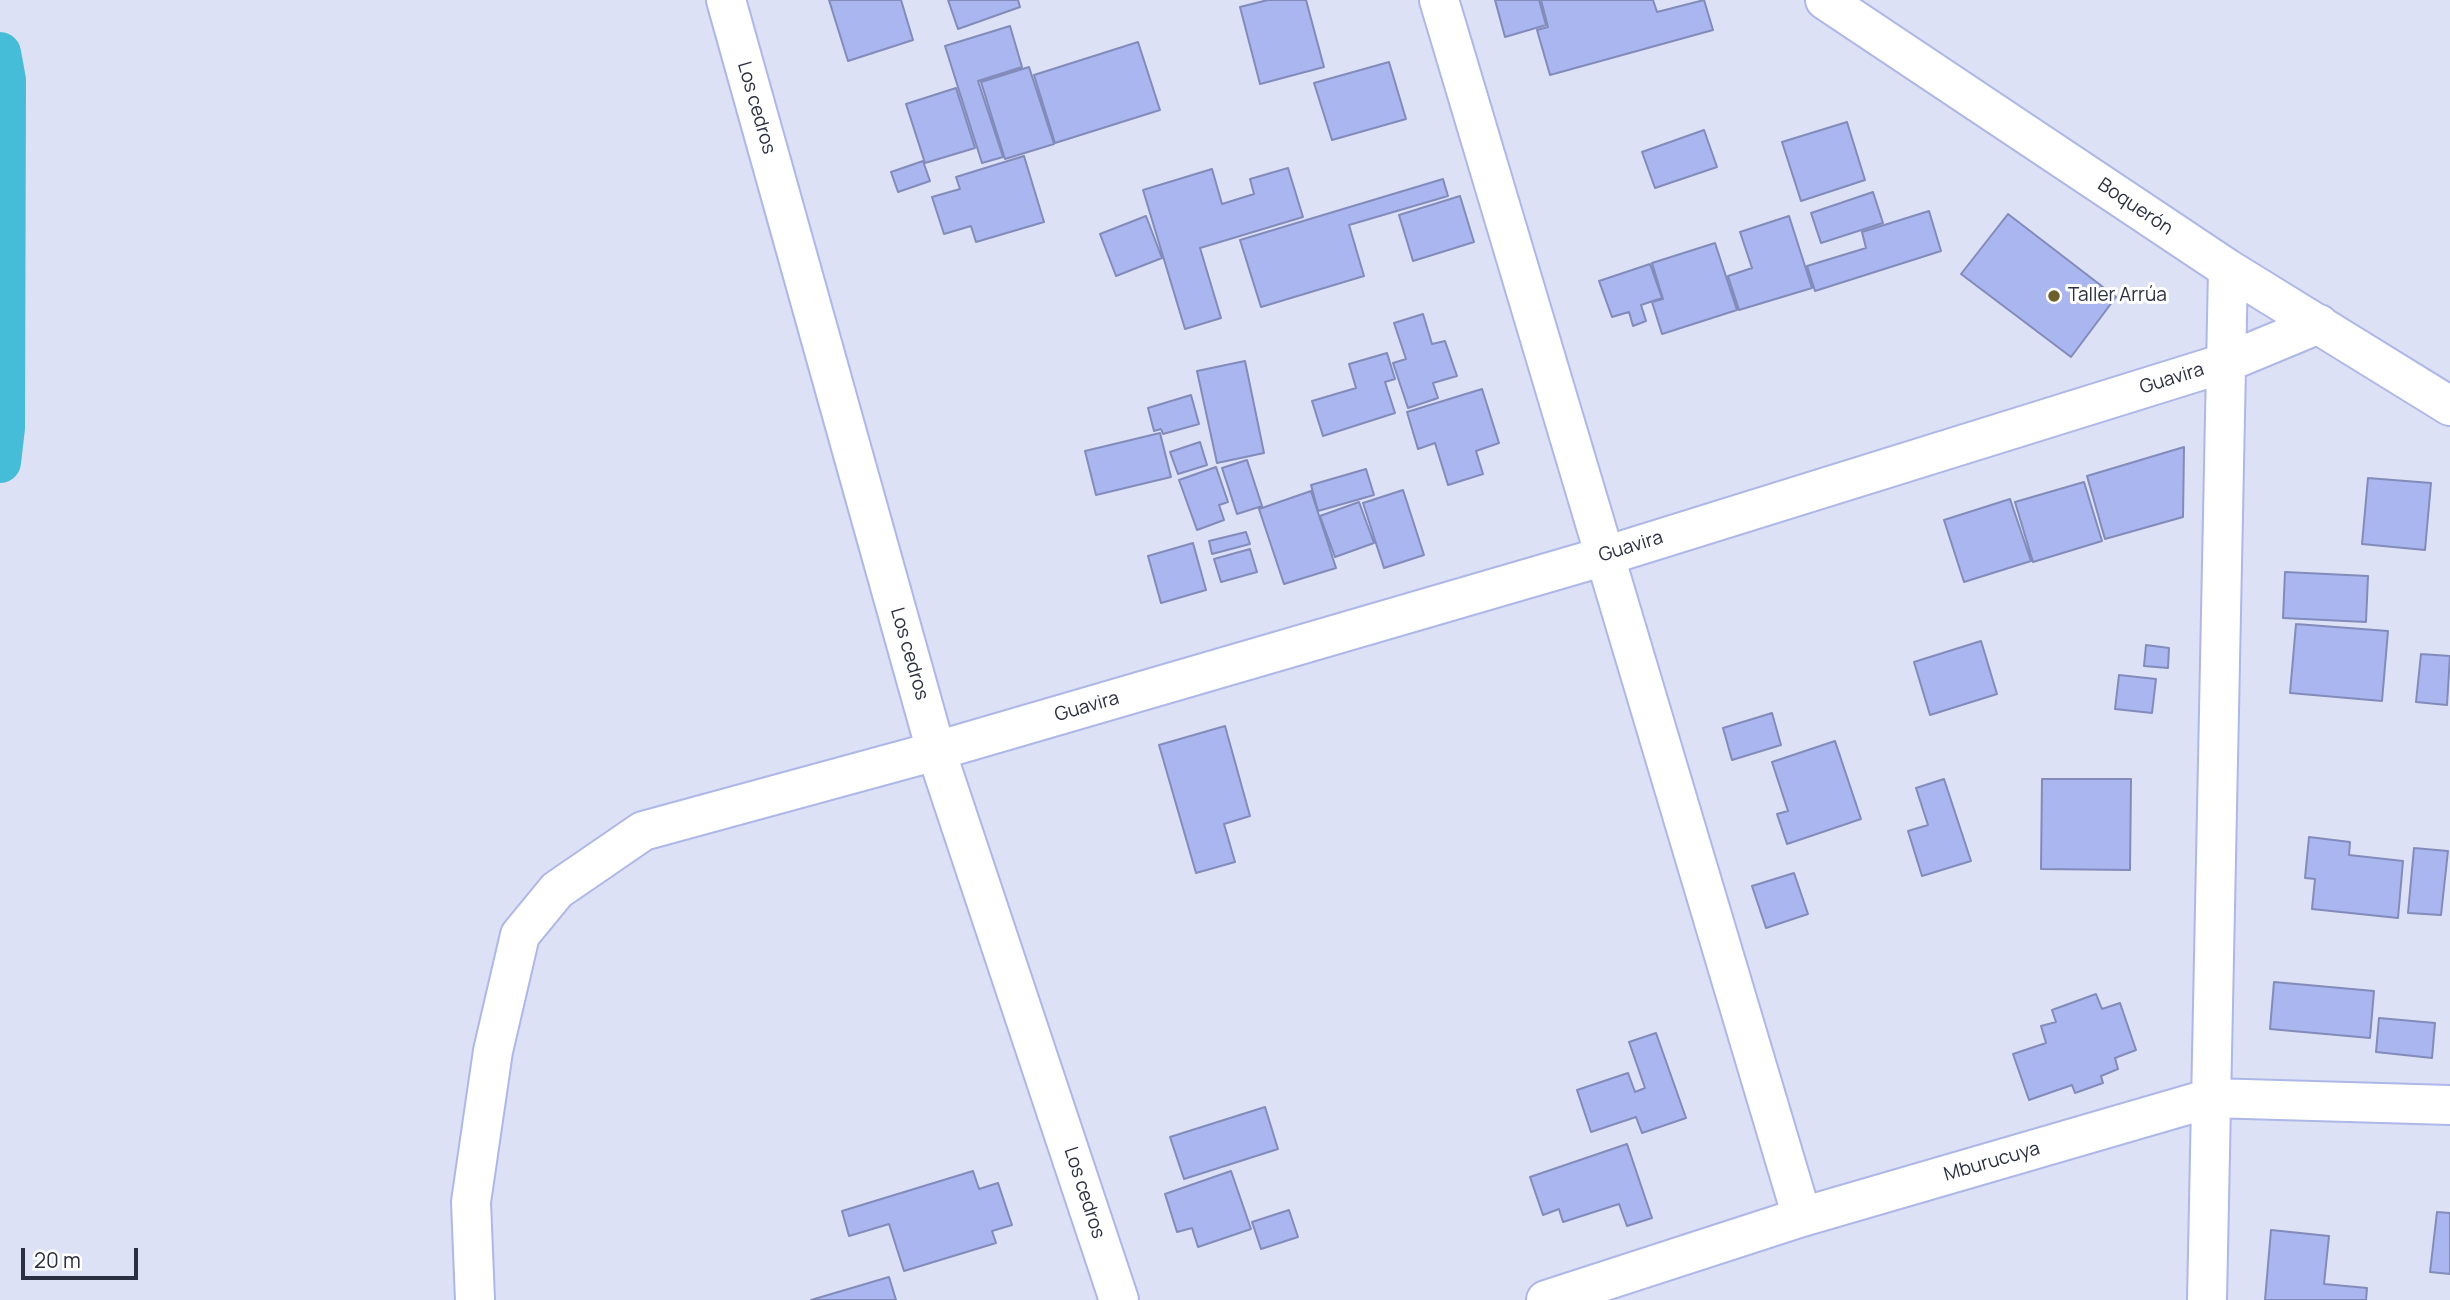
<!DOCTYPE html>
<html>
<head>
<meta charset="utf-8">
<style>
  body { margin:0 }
  #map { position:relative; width:2450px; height:1300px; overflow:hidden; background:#dce1f6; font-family:Manrope,sans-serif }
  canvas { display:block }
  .scale { position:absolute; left:21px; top:1248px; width:117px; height:32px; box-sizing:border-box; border:4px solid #2b2f42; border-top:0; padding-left:9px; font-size:21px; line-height:24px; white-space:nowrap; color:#2b2f42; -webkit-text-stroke:5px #fff; paint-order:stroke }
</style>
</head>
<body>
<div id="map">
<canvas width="2450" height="1300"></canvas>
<div class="scale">20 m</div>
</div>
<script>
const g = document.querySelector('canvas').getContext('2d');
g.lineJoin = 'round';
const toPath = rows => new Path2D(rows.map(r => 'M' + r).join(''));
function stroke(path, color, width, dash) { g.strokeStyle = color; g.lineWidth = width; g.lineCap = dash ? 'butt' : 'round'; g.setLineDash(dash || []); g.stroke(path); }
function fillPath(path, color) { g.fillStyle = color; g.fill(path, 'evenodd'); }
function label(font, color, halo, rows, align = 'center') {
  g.font = font + ' Manrope,sans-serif'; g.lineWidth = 6; g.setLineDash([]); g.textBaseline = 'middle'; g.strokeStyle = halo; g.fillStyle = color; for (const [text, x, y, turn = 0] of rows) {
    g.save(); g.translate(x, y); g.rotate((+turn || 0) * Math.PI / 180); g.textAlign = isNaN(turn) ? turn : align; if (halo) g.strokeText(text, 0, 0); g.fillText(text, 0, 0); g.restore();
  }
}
const canal = toPath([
  [0,53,5,80,4,428,0,462]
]);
const building = toPath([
  [829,0,901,0,913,40,848,61,829,0],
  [948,0,1018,0,1020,7,958,29,948,0],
  [1268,0,1306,0,1324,67,1260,84,1240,7,1268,0],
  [1495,0,1539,0,1546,25,1505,37,1495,0],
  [1541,0,1653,0,1657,12,1704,0,1713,30,1550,75,1537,30,1548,27,1541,0],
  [1010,26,1022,67,978,81,1003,157,982,163,945,46,1010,26],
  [1138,42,1160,110,1055,143,1034,75,1138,42],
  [1389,62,1406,119,1332,140,1314,83,1389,62],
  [1029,67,1054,144,1005,159,981,82,1029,67],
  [956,88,975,148,925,163,906,104,956,88],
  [1847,122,1865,180,1801,201,1782,142,1847,122],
  [1704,130,1717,167,1655,188,1642,152,1704,130],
  [1024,156,1044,222,976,242,971,226,944,234,932,197,960,189,956,177,1024,156],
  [923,161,930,181,898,192,891,172,923,161],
  [1288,168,1303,217,1200,248,1221,318,1185,329,1143,190,1212,169,1222,204,1254,194,1250,179,1288,168],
  [1443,179,1448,196,1349,225,1364,276,1261,307,1240,240,1443,179],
  [1873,192,1883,223,1821,243,1811,213,1873,192],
  [1460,196,1474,242,1413,261,1399,215,1460,196],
  [1929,211,1941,251,1815,291,1807,266,1866,248,1862,232,1929,211],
  [2008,214,2116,297,2071,357,1961,274,2008,214],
  [1146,216,1162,258,1116,276,1100,234,1146,216],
  [1789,216,1812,288,1739,310,1728,276,1752,268,1740,232,1789,216],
  [1715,243,1737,310,1662,334,1652,302,1663,299,1652,263,1715,243],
  [1650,264,1662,298,1641,305,1646,321,1633,326,1629,312,1612,317,1599,281,1650,264],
  [1423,314,1432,344,1445,341,1457,376,1433,383,1438,398,1408,408,1393,363,1406,359,1394,323,1423,314],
  [1387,353,1395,379,1385,382,1395,413,1323,436,1312,401,1356,388,1349,364,1387,353],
  [1245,361,1264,453,1217,463,1197,371,1245,361],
  [1482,389,1499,443,1476,451,1483,474,1448,485,1435,443,1418,449,1407,412,1482,389],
  [1191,395,1199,424,1163,434,1161,429,1154,431,1148,408,1191,395],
  [1160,433,1171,477,1096,495,1085,451,1160,433],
  [1200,442,1207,465,1178,474,1170,452,1200,442],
  [2184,447,2183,517,2105,539,2087,476,2184,447],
  [1247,460,1262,506,1237,514,1222,468,1247,460],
  [1216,467,1228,502,1219,505,1224,520,1197,530,1179,480,1216,467],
  [1366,469,1374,495,1318,511,1311,485,1366,469],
  [2368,478,2431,483,2425,550,2362,544,2368,478],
  [2084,482,2102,541,2033,562,2015,502,2084,482],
  [1403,490,1424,555,1384,568,1363,503,1403,490],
  [1311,491,1336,568,1284,584,1259,509,1311,491],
  [2010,499,2031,561,1964,582,1944,520,2010,499],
  [1359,502,1374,543,1335,557,1320,516,1359,502],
  [1246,532,1250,544,1212,554,1209,541,1246,532],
  [1193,543,1206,590,1161,603,1148,556,1193,543],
  [1250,549,1257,572,1221,582,1214,559,1250,549],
  [2285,572,2368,576,2366,622,2283,618,2285,572],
  [2296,624,2388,631,2382,701,2290,693,2296,624],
  [1981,641,1997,694,1930,715,1914,662,1981,641],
  [2146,645,2169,648,2168,668,2144,666,2146,645],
  [2421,654,2450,656,2447,705,2416,702,2421,654],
  [2119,675,2156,679,2152,713,2115,709,2119,675],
  [1772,713,1781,745,1732,760,1723,728,1772,713],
  [1225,726,1250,816,1224,824,1235,862,1196,873,1159,745,1225,726],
  [1835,741,1861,819,1787,844,1777,814,1788,811,1772,762,1835,741],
  [1944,779,1971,861,1922,876,1908,831,1928,825,1916,788,1944,779],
  [2042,779,2131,779,2130,870,2041,869,2042,779],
  [2309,837,2350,842,2349,855,2403,861,2398,918,2312,909,2315,879,2305,878,2309,837],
  [2414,848,2448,851,2441,915,2408,913,2414,848],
  [1794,873,1808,914,1766,928,1752,886,1794,873],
  [2274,982,2374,991,2370,1038,2270,1029,2274,982],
  [2096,994,2102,1009,2120,1003,2136,1050,2115,1058,2118,1069,2101,1076,2103,1083,2075,1093,2072,1085,2029,1100,2013,1054,2046,1043,2041,1026,2056,1022,2052,1010,2096,994],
  [2379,1018,2435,1023,2432,1058,2376,1052,2379,1018],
  [1656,1033,1686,1118,1642,1133,1636,1117,1591,1132,1577,1090,1628,1073,1635,1092,1645,1088,1629,1042,1656,1033],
  [1265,1107,1278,1149,1184,1179,1170,1137,1265,1107],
  [1627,1144,1652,1218,1627,1226,1619,1204,1563,1222,1559,1209,1543,1215,1530,1177,1627,1144],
  [973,1171,979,1189,998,1183,1012,1225,992,1231,996,1243,904,1271,889,1224,849,1236,842,1211,973,1171],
  [1231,1171,1251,1229,1198,1247,1192,1228,1177,1232,1165,1194,1231,1171],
  [1289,1210,1298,1237,1261,1249,1252,1222,1289,1210],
  [2437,1212,2450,1213,2450,1274,2430,1272,2437,1212],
  [2271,1230,2329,1236,2324,1284,2367,1288,2366,1300,2265,1300,2271,1230],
  [889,1277,896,1300,811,1300,889,1277]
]);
const minor = toPath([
  [726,0,936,751,1119,1300],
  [1439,0,1802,1217],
  [1825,0,2228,269,2450,406],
  [475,1300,471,1202,493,1051,520,935,557,890,643,831,936,751,1605,556,2225,363,2319,324],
  [1546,1300,1802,1217,2211,1098,2450,1105],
  [2207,1300,2228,269]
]);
const markers = [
  [2054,296,7,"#6c5f2c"]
];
const streetNames = [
  ["Los cedros",756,108,74],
  ["Boquerón",2135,207,34],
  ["Guavira",2172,379,-17],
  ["Guavira",1631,547,-17],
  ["Los cedros",909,654,74],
  ["Guavira",1087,707,-16],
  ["Mburucuya",1992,1162,-16],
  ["Los cedros",1084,1193,72]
];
const poiNames = [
  ["Taller Arrúa",2068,296]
];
stroke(canal, '#46bdd8', 42);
fillPath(building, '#aab6ef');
stroke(building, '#828bba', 2);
stroke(minor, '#adb7e8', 42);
stroke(minor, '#fff', 38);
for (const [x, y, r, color] of markers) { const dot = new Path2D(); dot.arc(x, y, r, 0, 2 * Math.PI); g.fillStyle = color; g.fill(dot); stroke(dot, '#fff', 2.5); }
label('19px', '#2b2f42', '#fff', streetNames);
label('19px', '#2b2f42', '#fff', poiNames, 'left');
</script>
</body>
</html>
